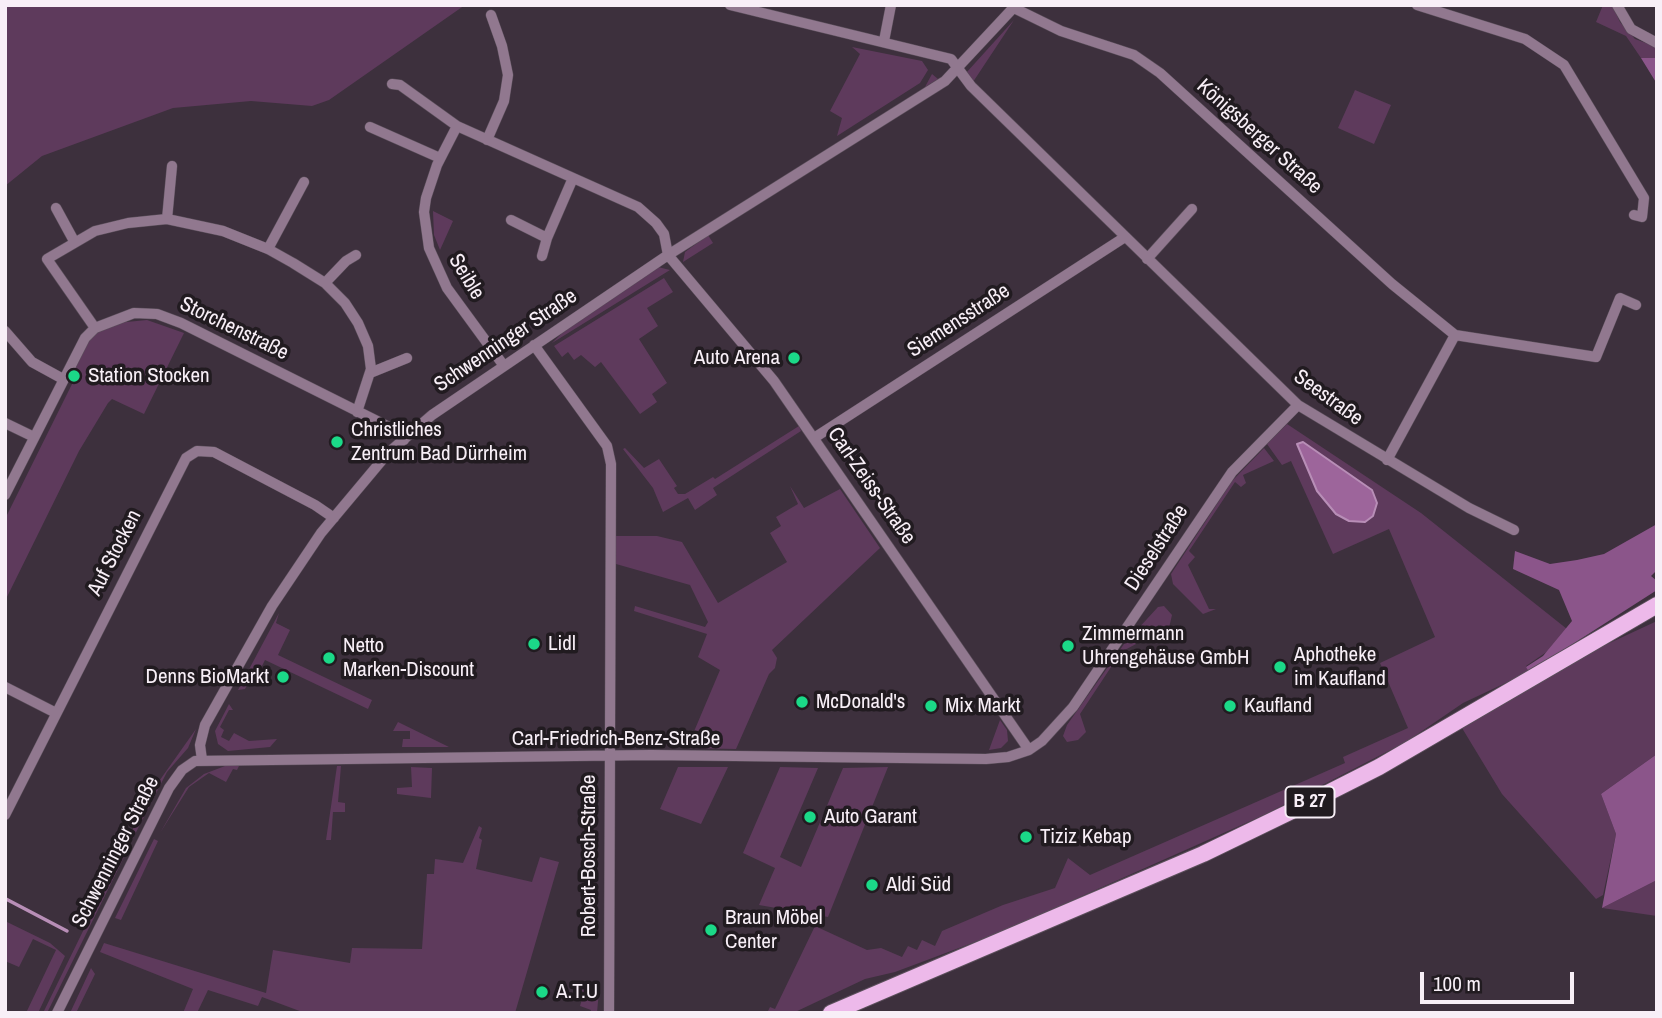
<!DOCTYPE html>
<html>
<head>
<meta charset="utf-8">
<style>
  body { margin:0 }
  #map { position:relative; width:1662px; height:1018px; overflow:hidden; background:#3d303d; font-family:"Archivo Narrow",sans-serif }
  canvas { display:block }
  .frame { position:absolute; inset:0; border:7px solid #f8eff7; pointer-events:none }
  .scale { position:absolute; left:1420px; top:972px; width:154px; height:32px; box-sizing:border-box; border:4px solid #f8eff7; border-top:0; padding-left:9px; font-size:21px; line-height:24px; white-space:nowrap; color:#f8eff7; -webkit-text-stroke:5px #211b20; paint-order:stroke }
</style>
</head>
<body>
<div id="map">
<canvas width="1662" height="1018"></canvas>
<div class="frame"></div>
<div class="scale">100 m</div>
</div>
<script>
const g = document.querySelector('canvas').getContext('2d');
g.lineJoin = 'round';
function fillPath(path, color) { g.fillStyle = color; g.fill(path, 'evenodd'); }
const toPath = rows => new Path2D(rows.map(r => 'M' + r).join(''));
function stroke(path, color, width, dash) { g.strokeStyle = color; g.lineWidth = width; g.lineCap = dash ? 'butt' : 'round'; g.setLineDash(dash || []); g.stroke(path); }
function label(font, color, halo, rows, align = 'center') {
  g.font = font + ' "Archivo Narrow",sans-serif'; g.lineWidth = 7; g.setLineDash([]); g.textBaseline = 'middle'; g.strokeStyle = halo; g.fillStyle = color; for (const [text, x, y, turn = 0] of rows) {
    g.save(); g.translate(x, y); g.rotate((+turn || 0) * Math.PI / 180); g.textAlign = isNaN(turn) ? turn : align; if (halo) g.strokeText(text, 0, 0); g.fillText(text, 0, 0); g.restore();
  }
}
const green = toPath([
  [5,5,465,5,329,100,312,106,251,101,173,108,42,156,5,186],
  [1603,5,1612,5,1620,22,1635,39,1657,47,1657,58,1641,58,1626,36,1596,22],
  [1014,20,973,82,966,73],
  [852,47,922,61,928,70,920,83,837,136,842,118,830,111,860,54],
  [932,74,938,79,806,161,925,87],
  [1355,90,1391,105,1374,144,1338,128],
  [433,211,453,221,440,250,434,235],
  [708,235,713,243,683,262,685,252],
  [658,267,670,270,552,343,573,322],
  [664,278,673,292,647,308,658,326,639,339,667,383,652,394,657,402,640,414,601,362,595,367,581,355,574,360,568,352,562,357,554,346],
  [147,320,184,333,144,414,112,399,108,403,79,451,5,601,5,519,77,374,72,371,84,344,101,329,116,323],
  [1287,424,1421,513,1567,629,1570,636,1526,666,1529,672,1463,703,1406,742,1264,815,999,933,895,972,865,979,793,1013,767,1013,770,1007,775,1009,815,926,867,950,881,948,902,957,908,946,917,950,922,940,935,946,942,931,1003,905,1055,888,1068,858,1090,875,1345,763,1343,757,1408,728,1380,663,1435,637,1389,529,1333,554,1291,461,1282,465,1267,444],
  [799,426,801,431,713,488,717,495,695,510,688,498,663,512,653,488,623,449,625,448,644,468,659,459,677,486,674,488,678,494,685,494,713,477,715,479],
  [1264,448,1274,461,1243,475,1246,483,1241,487,1235,482,1189,551,1195,557,1188,565,1209,609,1216,609,1203,614,1173,584,1171,574,1232,481],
  [790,486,804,508,840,489,880,548,772,650,777,658,775,668,769,674,736,749,687,748,720,670,698,657,707,634,634,611,635,606,705,627,708,622,690,585,616,564,615,536,657,536,682,542,718,603,787,562,770,533,781,526,776,517,798,504],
  [1164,606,1172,615,1169,628,1163,632,1159,625,1133,638,1136,644,1121,652,1080,714,1086,732,1078,740,1067,742,1063,736,1067,725,1124,644,1158,607],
  [279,613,276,623,290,630,278,655,372,700,368,709,265,660,261,668,257,667,245,689,238,690],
  [1657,621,1657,754,1601,794,1616,834,1603,895,1596,899,1502,794,1462,728,1601,647],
  [229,704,233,710,229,710,220,727,224,730,221,737,229,741,234,733,249,741,277,739,270,747,228,751,218,744,215,731],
  [1000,720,1007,730,1008,741,1001,748,989,750],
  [398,722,449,747,402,747,403,739,410,739,410,731,393,731],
  [196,729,188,748,167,772,130,844,126,843,150,794],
  [225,766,239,766,237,770,233,769,226,782,209,773,189,787,160,833,186,788,204,774],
  [337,766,341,766,338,802,345,803,345,812,333,812,331,840,326,840],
  [411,767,432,768,431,798,397,794,397,788,412,787],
  [678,767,728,767,701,824,660,809],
  [780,767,818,768,780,857,801,867,843,768,888,767,828,917,759,905,775,868,743,853],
  [479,826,482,828,479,838,482,840,476,869,532,882,540,857,559,862,515,1013,305,1013,262,997,258,1006,208,990,197,1013,183,1013,193,989,100,952,104,943,266,993,273,950,350,963,352,948,422,949,427,874,434,874,435,859,463,863],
  [154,839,158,841,121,920,115,918],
  [124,847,128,849,47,1013,43,1013],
  [1657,880,1657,916,1602,908],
  [5,921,50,943,65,956,38,1013,26,1013,56,950,33,939,19,967,5,961],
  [91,968,95,974,76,1013,70,1013],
  [577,989,586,990,586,997,593,998,594,990,599,990,597,1013,590,1013,591,1010,580,1006,584,992]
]);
const forest = toPath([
  [1641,58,1657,58,1657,84],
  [1657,524,1657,570,1651,576,1657,581,1657,590,1529,672,1526,667,1543,656,1572,621,1559,590,1513,569,1515,551,1550,564,1577,560,1604,554],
  [1657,754,1657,880,1602,908,1616,834,1601,794]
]);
const water = toPath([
  [1303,442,1372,490,1377,503,1373,516,1365,522,1349,521,1336,514,1317,491,1297,444,1303,442]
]);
const stream = toPath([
  [6,899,67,931]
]);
const street = toPath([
  [730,5,951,59,971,86,1298,405,1469,508,1514,530],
  [1417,5,1525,39,1564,65,1644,198,1642,217,1634,215],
  [1617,5,1631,29,1657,43],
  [1014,8,1061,31,1134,55,1160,73,1392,284,1455,335,1596,357,1620,298,1636,305],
  [884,41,891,5],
  [392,84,400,85,457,126,638,207,656,223,664,234,668,255,774,381,1029,750],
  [457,126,437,165,426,198,424,212,429,248,447,288,504,366],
  [370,127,440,158],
  [487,140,504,101,508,75,502,46,491,15],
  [56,208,74,241],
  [167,219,172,166],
  [511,220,547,238,573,178],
  [268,249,304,182],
  [542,256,547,238],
  [1147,259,1192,209],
  [325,283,346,261,356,255],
  [95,328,47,259,95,231,128,223,167,219,223,231,268,249,293,263,325,283,345,303,358,323,368,346,371,369,357,412],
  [5,331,32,362,63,379],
  [534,345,607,446,611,464,609,1013],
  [370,373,407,358],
  [5,423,34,437],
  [814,438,1125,237],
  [1387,460,1455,335],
  [5,495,85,338,95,328,134,313,157,314,181,323,389,427,404,440],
  [5,687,56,713],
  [202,760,200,745,205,725,272,606,321,533,388,453,432,415,668,255,945,81,1016,5],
  [5,815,186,458,197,451,214,452,315,505,334,518],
  [57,1013,169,788,182,770,195,761,651,755,986,759,1008,757,1029,750,1042,741,1073,707,1232,472,1298,405]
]);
const primary = toPath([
  [831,1013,1203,854,1300,807,1379,767,1657,605]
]);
const markers = [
  [794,358,7,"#1bd988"],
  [74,376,7,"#1bd988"],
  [337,442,7,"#1bd988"],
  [534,644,7,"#1bd988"],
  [1068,646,7,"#1bd988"],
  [329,658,7,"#1bd988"],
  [1280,667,7,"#1bd988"],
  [283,677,7,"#1bd988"],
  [802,702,7,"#1bd988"],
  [931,706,7,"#1bd988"],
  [1230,706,7,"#1bd988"],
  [810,817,7,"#1bd988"],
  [1026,837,7,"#1bd988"],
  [872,885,7,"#1bd988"],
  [711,930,7,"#1bd988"],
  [542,992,7,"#1bd988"]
];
const shields = [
  [1310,802,49]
];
const shieldNames = [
  ["B 27",1310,802]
];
const streetNames = [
  ["Königsberger Straße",1259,137,42],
  ["Seible",466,277,59],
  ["Siemensstraße",959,321,-33],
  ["Storchenstraße",234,329,26],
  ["Schwenninger Straße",506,341,-34],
  ["Seestraße",1328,398,36],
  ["Carl-Zeiss-Straße",871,486,55],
  ["Dieselstraße",1157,548,-57],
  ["Auf Stocken",115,553,-63],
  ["Carl-Friedrich-Benz-Straße",616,739],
  ["Schwenninger Straße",116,852,-63],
  ["Robert-Bosch-Straße",589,856,-90]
];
const poiNames = [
  ["Auto Arena",780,358,"right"],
  ["Station Stocken",88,376],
  ["Christliches",351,430],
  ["Zentrum Bad Dürrheim",351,454],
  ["Zimmermann",1082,634],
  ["Uhrengehäuse GmbH",1082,658],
  ["Lidl",548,644],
  ["Netto",343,646],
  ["Marken-Discount",343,670],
  ["Aphotheke",1294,655],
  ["im Kaufland",1294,679],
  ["Denns BioMarkt",269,677,"right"],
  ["McDonald's",816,702],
  ["Mix Markt",945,706],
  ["Kaufland",1244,706],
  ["Auto Garant",824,817],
  ["Tiziz Kebap",1040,837],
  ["Aldi Süd",886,885],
  ["Braun Möbel",725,918],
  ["Center",725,942],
  ["A.T.U",556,992]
];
fillPath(green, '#5e3a5c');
fillPath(forest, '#8b558a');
fillPath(water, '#9d659b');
stroke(water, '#b88eb7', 2);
stroke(stream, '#b88eb7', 3.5);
stroke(street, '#5b4f5b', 11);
stroke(primary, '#5b4f5b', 18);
stroke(street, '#91788f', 10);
stroke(primary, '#edb9ea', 16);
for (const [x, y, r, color] of markers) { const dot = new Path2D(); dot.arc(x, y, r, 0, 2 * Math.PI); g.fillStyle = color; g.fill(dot); stroke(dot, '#211b20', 2.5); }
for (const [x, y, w] of shields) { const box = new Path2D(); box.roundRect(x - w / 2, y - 15.5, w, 31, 5); g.fillStyle = '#211b20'; g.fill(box); stroke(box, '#f8eff7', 2); }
label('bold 19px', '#f8eff7', null, shieldNames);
label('21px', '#f8eff7', '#211b20', streetNames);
label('21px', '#f8eff7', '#211b20', poiNames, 'left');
</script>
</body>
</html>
